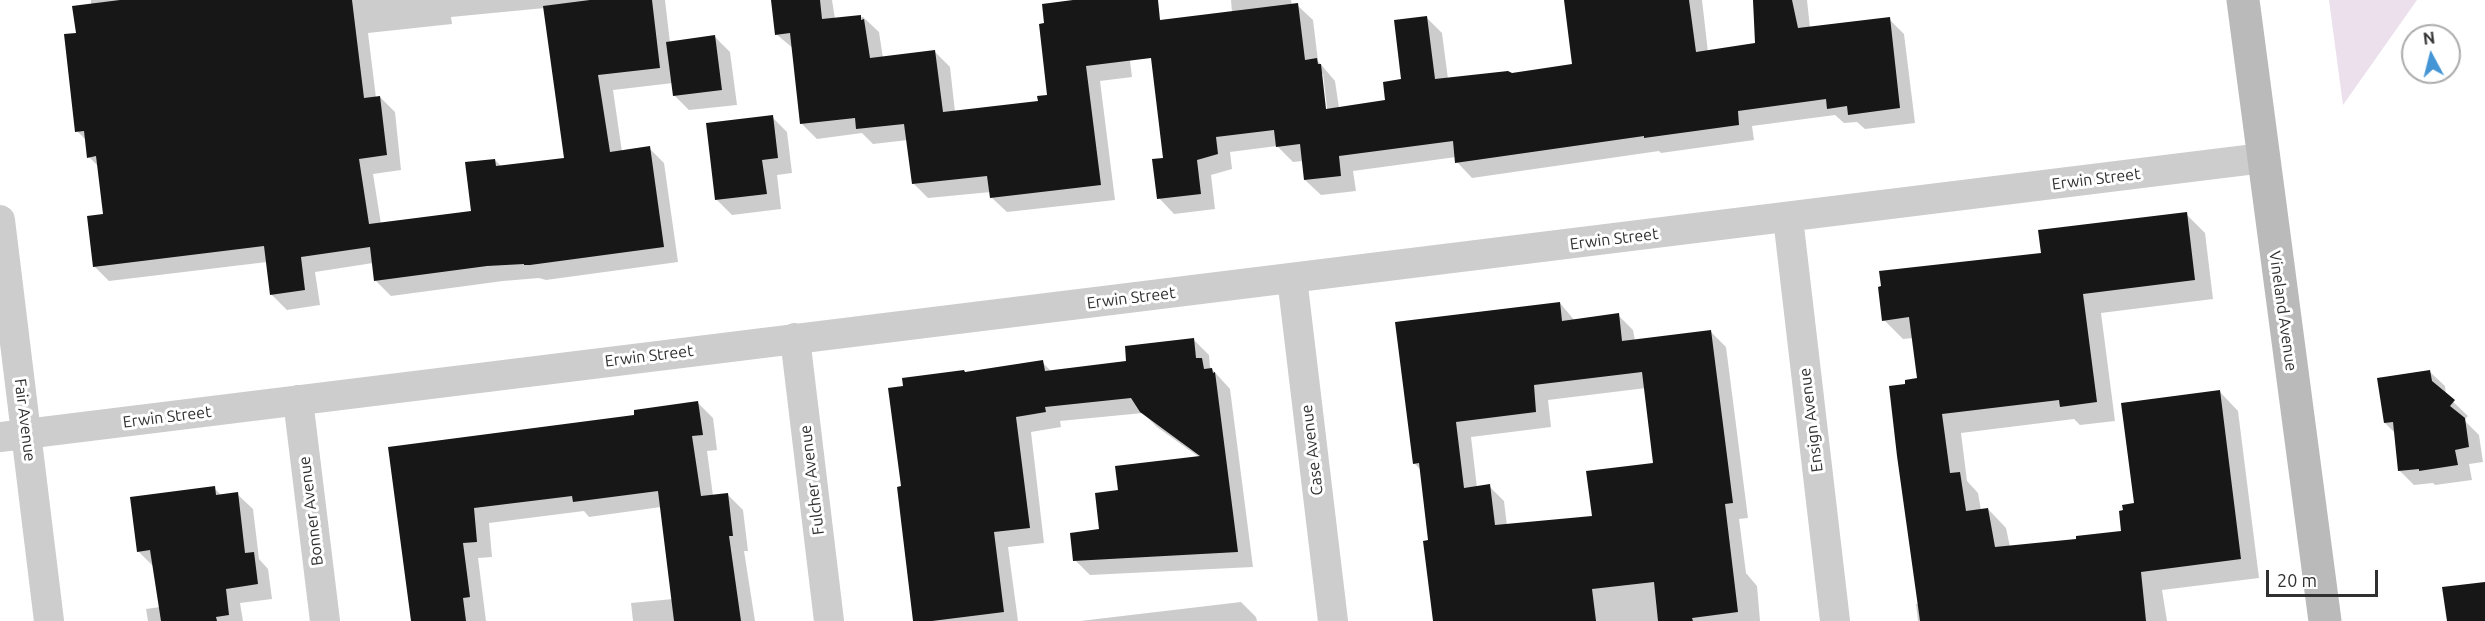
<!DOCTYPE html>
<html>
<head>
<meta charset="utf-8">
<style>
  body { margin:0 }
  #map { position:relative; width:2485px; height:621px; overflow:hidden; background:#fff; font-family:Ubuntu,sans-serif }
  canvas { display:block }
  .north { position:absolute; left:2401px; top:24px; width:60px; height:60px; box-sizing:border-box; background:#fff; border:2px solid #acacac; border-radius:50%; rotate:353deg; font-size:16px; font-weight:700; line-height:24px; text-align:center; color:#303030 }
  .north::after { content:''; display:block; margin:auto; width:21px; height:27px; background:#4495d5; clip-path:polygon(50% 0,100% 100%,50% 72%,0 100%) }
  .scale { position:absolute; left:2266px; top:570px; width:112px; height:27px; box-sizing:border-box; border:3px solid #303030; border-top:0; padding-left:8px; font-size:18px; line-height:21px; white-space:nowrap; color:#303030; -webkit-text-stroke:4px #fff; paint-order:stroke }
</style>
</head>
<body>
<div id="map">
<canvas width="2485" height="621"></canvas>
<div class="north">N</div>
<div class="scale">20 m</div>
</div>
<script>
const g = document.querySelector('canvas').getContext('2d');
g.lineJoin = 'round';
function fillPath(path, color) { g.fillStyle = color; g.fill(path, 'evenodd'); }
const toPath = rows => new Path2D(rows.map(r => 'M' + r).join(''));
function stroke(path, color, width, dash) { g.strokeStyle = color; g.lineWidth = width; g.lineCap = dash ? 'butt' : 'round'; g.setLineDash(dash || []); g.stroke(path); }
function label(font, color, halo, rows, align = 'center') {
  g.font = font + ' Ubuntu,sans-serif'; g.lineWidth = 6; g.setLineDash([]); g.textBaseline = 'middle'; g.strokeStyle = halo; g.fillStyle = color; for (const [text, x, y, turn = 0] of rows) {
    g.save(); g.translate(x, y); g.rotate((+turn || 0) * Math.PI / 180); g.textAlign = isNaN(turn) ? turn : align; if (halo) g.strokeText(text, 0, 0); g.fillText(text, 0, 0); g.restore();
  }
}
const green = toPath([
  [2329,0,2417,0,2343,105]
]);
const shadow = toPath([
  [91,0,665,0,670,43,715,37,730,52,737,105,689,110,674,95,673,83,613,90,622,152,649,148,664,163,678,262,546,280,539,278,503,281,391,296,376,281,373,263,315,272,320,305,287,310,272,295,267,262,109,281,94,266,105,216,99,167,89,157,87,141,77,131,77,34,91,5],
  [545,8,566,159,502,167,495,160,473,213,381,224,373,174,401,170,395,112,380,97,376,98,368,33,452,24,451,17],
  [772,0,832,0,835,19,863,17,879,32,883,58,934,51,950,67,955,112,1039,102,1049,96,1085,0,1112,0,1124,12,1132,77,1100,81,1115,200,1007,212,991,197,991,192,928,198,913,183,908,140,873,144,862,133,817,139,802,124,794,49,776,34],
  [1231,0,1291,0,1292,6,1297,5,1313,20,1318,61,1335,81,1339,108,1386,101,1403,80,1427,18,1442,33,1448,79,1512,74,1573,66,1565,0,1702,0,1708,52,1757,44,1753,0,1807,0,1810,28,1889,19,1904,34,1915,123,1865,129,1857,122,1844,123,1835,115,1752,126,1754,140,1661,153,1659,151,1472,178,1457,162,1456,157,1353,171,1356,191,1321,195,1305,180,1303,161,1293,162,1277,146,1230,152,1232,169,1211,175,1215,209,1174,214,1159,198,1165,159,1232,12],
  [1320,74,1323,74,1328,116,1326,116],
  [772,117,787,132,792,173,777,175,781,209,732,215,717,200],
  [2186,214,2205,233,2213,299,2101,313,2115,421,2080,425,2074,419,1961,433,1967,481,1978,493,1981,510,1988,509,2006,528,2010,547,2078,540,2123,532,2136,504,2220,392,2238,411,2259,578,2162,590,2167,621,1918,621,1916,604,1919,604,1907,386,1918,380,1913,338,1903,339,1884,320,2042,254],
  [1560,303,1575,321,1618,315,1633,330,1635,341,1711,332,1726,347,1748,518,1739,519,1746,573,1757,586,1760,621,1436,621,1430,541,1421,470,1414,463],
  [1646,388,1655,464,1593,517,1507,526,1504,501,1489,486,1477,488,1471,437,1551,427,1548,400],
  [1194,340,1209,355,1210,367,1230,389,1253,567,1090,575,1075,560,1101,531,1119,492,1199,457,1157,427,1143,413,1060,421,1061,427,1031,432,1044,543,1008,547,1018,621,916,621,903,487,966,373,1042,362,1052,372,1128,363],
  [2430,372,2445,386,2446,395,2468,416,2464,420,2479,435,2483,462,2469,464,2472,480,2435,485,2433,483,2414,485,2399,470,2395,433,2385,423],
  [698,403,713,418,717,450,707,451,713,496,727,494,743,510,748,551,744,551,755,621,633,621,631,603,673,599,661,507,589,517,584,511,489,523,492,557,478,558,486,621,412,621,390,449,636,416],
  [214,488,222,496,237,494,253,509,259,559,268,569,272,599,240,603,243,621,148,621,146,609,160,607,154,567,138,551],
  [1241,602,1256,617,1257,621,1080,621]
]);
const building = toPath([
  [120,0,352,0,364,98,380,96,387,155,359,159,369,224,471,211,465,162,495,159,496,166,564,158,543,6,590,0,652,0,660,68,598,75,610,152,650,146,664,247,530,265,524,265,524,264,487,266,374,281,370,247,301,257,305,290,270,295,264,246,93,267,87,216,103,214,96,156,87,158,84,131,75,132,64,34,76,33,72,6],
  [771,0,820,0,822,19,861,15,861,20,864,19,870,58,935,50,943,112,1038,101,1037,96,1047,95,1039,24,1044,23,1042,4,1073,0,1158,0,1160,20,1298,3,1305,60,1317,58,1318,64,1321,64,1326,109,1385,100,1383,82,1401,79,1394,20,1427,16,1435,79,1508,71,1512,73,1572,64,1564,0,1689,0,1696,52,1755,43,1753,0,1792,0,1798,28,1890,17,1900,108,1848,115,1847,106,1827,109,1826,99,1738,111,1739,125,1644,138,1644,136,1455,163,1453,141,1339,156,1341,176,1304,180,1300,144,1276,147,1274,130,1216,137,1218,154,1197,160,1201,194,1157,199,1152,159,1163,158,1151,58,1086,66,1101,185,990,198,987,176,912,184,904,124,856,129,855,118,800,124,790,33,775,35],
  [715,35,722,90,673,96,666,42],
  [773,115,778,158,762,160,767,194,715,200,706,123],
  [2187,212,2195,280,2083,294,2097,402,2060,407,2059,400,1942,414,1950,473,1960,472,1966,511,1988,508,1995,547,2076,539,2076,536,2121,531,2119,511,2123,510,2122,505,2134,503,2121,403,2220,390,2241,559,2141,572,2146,621,1920,621,1897,456,1889,386,1905,384,1905,380,1917,378,1909,317,1882,321,1878,287,1881,286,1879,271,2041,253,2038,230],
  [1560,302,1562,321,1619,313,1622,341,1711,330,1733,503,1725,504,1738,612,1692,618,1693,621,1658,621,1654,582,1592,589,1596,621,1433,621,1423,541,1428,540,1419,463,1413,464,1395,322],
  [1642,372,1653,463,1586,471,1592,516,1495,525,1490,484,1464,488,1456,422,1536,412,1534,385],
  [1194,338,1196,358,1202,358,1204,369,1212,368,1213,373,1215,372,1238,552,1073,561,1070,533,1099,529,1095,493,1118,490,1115,466,1200,456,1140,412,1131,398,1045,407,1046,412,1016,417,1030,528,994,532,1004,612,932,621,913,621,897,487,901,486,888,388,903,386,902,378,964,370,965,372,1043,360,1045,371,1126,361,1125,346],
  [2430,370,2432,381,2455,400,2450,406,2465,418,2469,447,2455,450,2458,465,2419,471,2419,469,2398,471,2393,422,2384,423,2377,378],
  [698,401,703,435,692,436,701,496,728,493,733,536,729,536,741,621,674,621,658,491,573,502,572,496,474,508,477,542,463,543,470,597,463,598,466,621,411,621,388,447,634,415,634,410],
  [215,486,216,495,238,492,245,553,254,552,258,584,226,589,229,615,216,617,217,621,161,621,150,550,137,552,130,497],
  [2485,582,2485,621,2447,621,2442,587]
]);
const minor = toPath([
  [1788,218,1835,621],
  [0,220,49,621],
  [1292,278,1333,621],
  [795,338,829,621],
  [298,400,325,621],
  [0,437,2263,158]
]);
const secondary = toPath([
  [2243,0,2325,621]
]);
const streetNames = [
  ["Erwin Street",2096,179,-7],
  ["Erwin Street",1614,239,-7],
  ["Erwin Street",1131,298,-7],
  ["Vineland Avenue",2283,311,82],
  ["Erwin Street",649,356,-7],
  ["Erwin Street",167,417,-7],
  ["Fair Avenue",25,420,83],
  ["Ensign Avenue",1811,420,-97],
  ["Case Avenue",1312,450,-97],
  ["Fulcher Avenue",812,480,-97],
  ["Bonner Avenue",311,511,-97]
];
fillPath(green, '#ebe0ec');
fillPath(shadow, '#0003');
fillPath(building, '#171717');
stroke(minor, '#cdcdcd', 30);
stroke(secondary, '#bababa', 33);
label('16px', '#303030', '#fff', streetNames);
</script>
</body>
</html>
